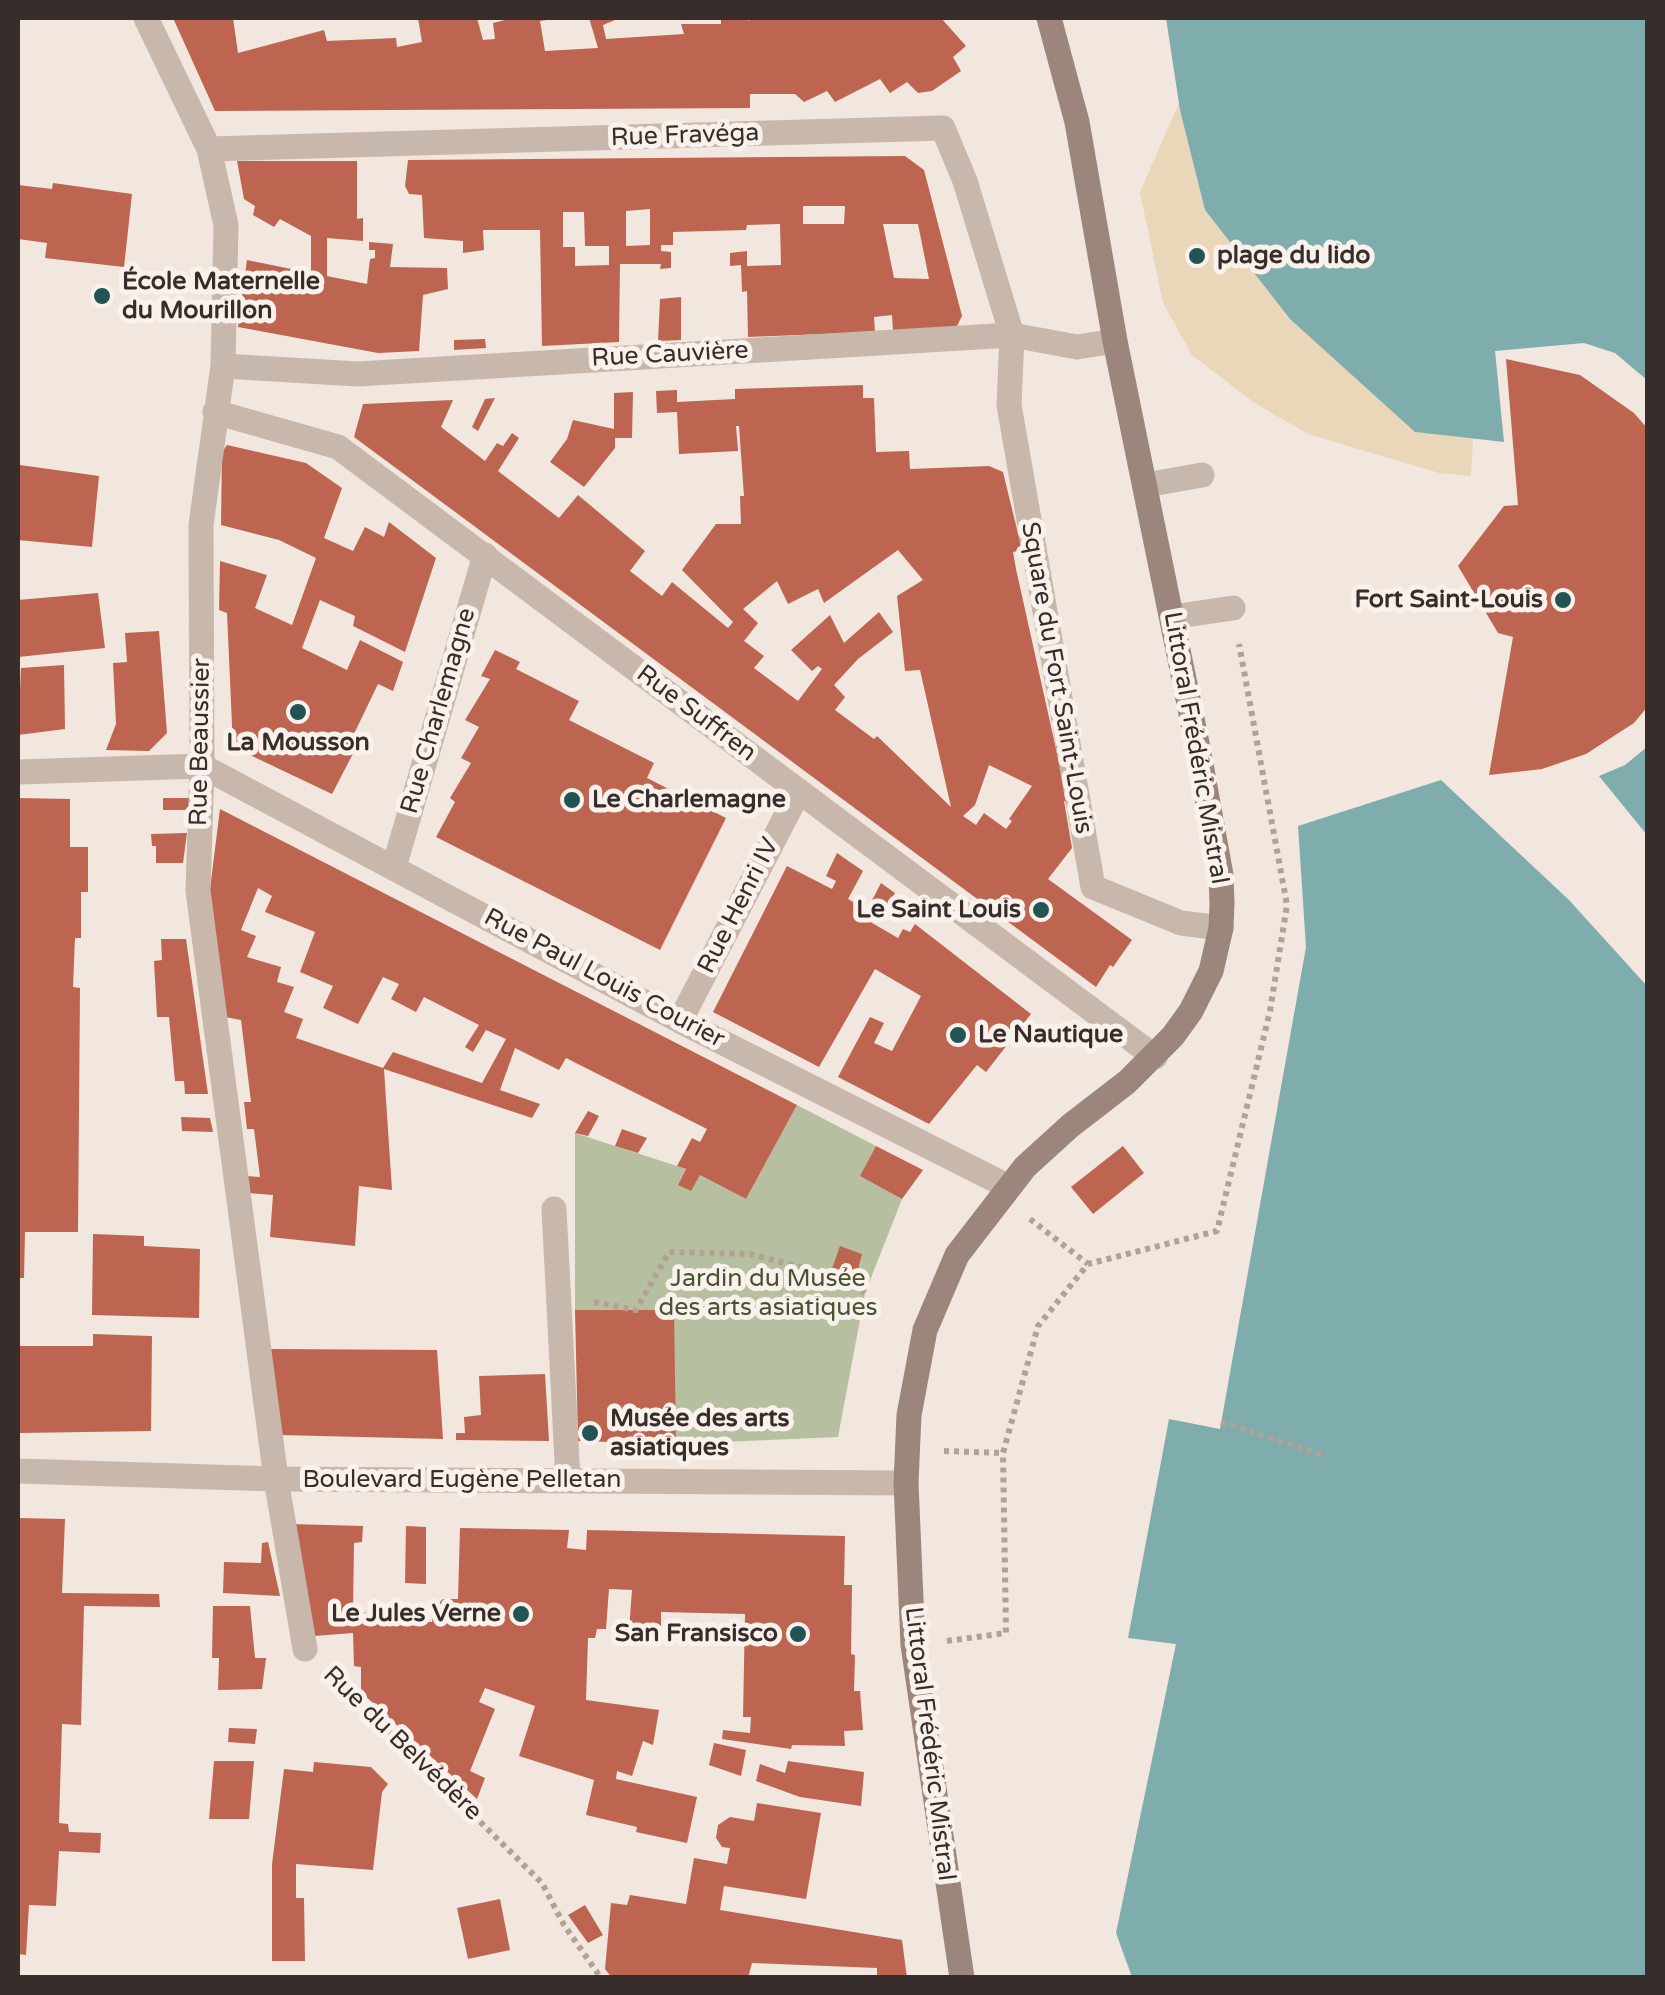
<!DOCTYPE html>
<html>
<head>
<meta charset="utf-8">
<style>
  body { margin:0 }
  #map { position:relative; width:1665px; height:1995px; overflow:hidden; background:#f1e7de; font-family:"Varela Round",sans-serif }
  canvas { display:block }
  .frame { position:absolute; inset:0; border:20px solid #372d2a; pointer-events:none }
</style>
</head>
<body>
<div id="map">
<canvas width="1665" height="1995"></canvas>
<div class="frame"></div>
</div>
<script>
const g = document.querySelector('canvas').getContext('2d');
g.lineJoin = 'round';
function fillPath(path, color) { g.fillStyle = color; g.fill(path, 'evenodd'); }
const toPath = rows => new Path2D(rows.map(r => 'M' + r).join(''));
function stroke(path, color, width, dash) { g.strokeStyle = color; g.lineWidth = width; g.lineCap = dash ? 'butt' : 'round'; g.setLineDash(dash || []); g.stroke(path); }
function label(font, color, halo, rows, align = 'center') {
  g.font = font + ' "Varela Round",sans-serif'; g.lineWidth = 10; g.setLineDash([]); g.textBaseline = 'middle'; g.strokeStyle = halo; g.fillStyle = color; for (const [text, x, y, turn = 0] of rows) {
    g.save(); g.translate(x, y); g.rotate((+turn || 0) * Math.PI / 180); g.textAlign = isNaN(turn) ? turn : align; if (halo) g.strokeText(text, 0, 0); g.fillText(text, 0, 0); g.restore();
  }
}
const green = toPath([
  [797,1105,876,1146,861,1176,902,1199,865,1293,838,1437,676,1444,673,1310,575,1310,575,1133,686,1169,678,1185,690,1190,700,1175,746,1199]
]);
const sand = toPath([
  [1179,103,1205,210,1290,319,1418,432,1473,439,1471,476,1439,473,1308,434,1253,402,1192,355,1163,303,1140,192]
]);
const water = toPath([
  [1166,18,1647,18,1647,380,1615,353,1584,343,1495,351,1504,442,1415,432,1290,319,1205,210,1180,110],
  [1647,747,1647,835,1599,776,1625,765],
  [1441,780,1569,900,1647,986,1647,1977,1132,1977,1116,1933,1176,1644,1128,1638,1169,1419,1220,1429,1306,947,1298,826]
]);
const building = toPath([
  [173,18,233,18,238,53,324,30,327,41,396,38,397,47,422,42,418,18,477,18,483,40,495,39,493,23,513,18,559,18,540,21,545,51,598,48,589,18,614,18,615,20,603,25,606,39,684,34,681,24,721,24,721,18,748,18,748,21,752,18,941,18,966,46,953,57,961,71,932,91,918,93,907,82,890,93,880,79,835,102,827,91,804,102,795,94,750,94,750,108,215,111],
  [905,156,924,170,962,316,956,328,893,331,892,315,874,317,875,332,748,337,747,291,742,292,741,265,730,266,730,253,747,251,747,266,781,265,780,224,747,225,746,230,673,232,673,245,661,245,661,251,671,252,671,268,660,269,661,264,620,264,619,342,542,346,540,230,483,230,484,250,463,253,463,241,424,238,422,195,409,194,405,186,408,160],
  [803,206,845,206,844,224,803,224],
  [650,209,650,245,626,246,626,211],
  [563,212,584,212,585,246,609,246,609,265,575,266,575,247,563,247],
  [883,224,918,224,929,279,894,278],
  [237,161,357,161,357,219,363,218,363,241,327,238,327,276,367,284,370,259,375,258,375,250,369,250,369,242,393,244,390,267,447,268,448,289,423,295,419,351,378,353,238,327,247,260,311,273,311,236,280,219,274,227,253,215,255,206,244,199],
  [53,183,132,194,124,267,45,258,47,243,18,239,18,185,52,189],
  [681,297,681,340,658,341,660,299],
  [485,339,486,348,454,350,454,340],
  [1506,359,1580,375,1634,413,1648,429,1648,706,1634,723,1586,754,1542,769,1489,775,1513,637,1498,633,1458,566,1504,506,1518,505],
  [863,385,863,398,874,398,876,452,909,451,910,469,989,466,1003,472,1022,550,1013,552,1016,569,1068,803,1064,801,1072,848,1048,879,1132,940,1113,967,1110,965,1096,987,354,437,363,404,453,400,441,427,485,461,497,443,503,446,512,433,519,438,498,471,559,518,578,495,645,551,630,571,662,596,672,582,728,628,733,622,682,570,716,524,741,524,740,496,744,496,739,426,736,426,738,451,679,454,677,412,657,413,656,391,677,390,677,402,735,399,735,389],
  [898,550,923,580,897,596,905,671,920,670,951,807,877,736,874,739,835,710,845,697,834,685,858,659,893,632,879,612,844,643,830,615,791,650,812,671,818,666,822,669,798,701,754,668,764,656,744,641,758,623,743,609,777,581,788,604,818,589,824,603],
  [989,765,1032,786,1009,819,1012,821,1006,829,984,813,976,825,963,816,975,805],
  [633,392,632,438,615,438,615,448,584,487,550,462,567,439,573,420,614,429,614,393],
  [495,398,478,431,472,427,485,399],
  [227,445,306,463,342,488,324,538,353,551,365,527,384,537,389,522,436,558,405,652,353,626,355,616,320,600,302,648,347,670,360,640,403,662,393,691,378,684,351,740,358,744,332,794,233,747,227,613,219,610,220,561,267,575,255,608,292,625,316,558,279,540,221,525,222,452],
  [20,465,99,476,92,547,18,540],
  [98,593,105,648,18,657,18,600],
  [159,631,167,733,149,751,106,750,116,724,113,663,127,662,125,633],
  [495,650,520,662,516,669,579,701,569,720,654,763,647,778,726,818,660,950,436,837,455,802,450,798,471,763,461,758,479,727,465,720,490,679,481,676],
  [64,665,65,729,18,735,21,668],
  [18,798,70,799,70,847,88,847,88,892,81,892,81,938,75,938,73,987,80,988,78,1232,25,1232,24,1278,18,1278],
  [163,798,191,798,190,810,163,810],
  [220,809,797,1105,746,1199,700,1175,691,1191,678,1185,686,1169,677,1166,692,1138,700,1142,707,1129,566,1058,559,1070,515,1048,500,1090,540,1104,532,1118,384,1069,392,1190,359,1186,355,1246,270,1237,273,1195,248,1193,245,1176,260,1177,254,1129,247,1129,244,1102,251,1102,241,1020,225,1017,209,897],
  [258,888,272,896,265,912,315,932,300,972,333,986,323,1008,358,1024,383,977,399,984,391,999,416,1012,424,997,479,1025,465,1047,473,1052,486,1030,506,1039,482,1083,393,1052,383,1068,296,1038,303,1019,284,1012,294,987,277,982,281,967,247,957,256,936,241,930],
  [187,833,183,863,156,863,156,846,152,846,151,834],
  [837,853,863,871,848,899,867,910,881,883,895,893,881,917,872,913,867,920,898,938,903,929,910,932,915,924,1031,1014,986,1072,977,1065,929,1124,838,1077,870,1017,884,1023,874,1043,892,1051,921,996,875,969,819,1067,713,1012,787,866,832,889,836,881,826,876],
  [161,939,186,939,208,1094,185,1094,184,1081,175,1081,169,1017,157,1017,154,961,162,960],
  [588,1111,599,1116,588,1136,575,1133],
  [181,1117,210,1118,213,1132,182,1131],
  [622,1129,647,1138,638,1153,615,1146],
  [876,1146,923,1170,902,1199,860,1176],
  [1123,1146,1144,1173,1093,1214,1071,1187],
  [93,1234,144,1236,144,1246,200,1249,199,1318,92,1315],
  [840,1246,862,1254,856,1277,832,1269],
  [575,1310,674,1310,676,1444,578,1441],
  [93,1334,152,1336,151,1431,20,1433,20,1346,93,1346],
  [268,1349,437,1350,443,1439,279,1435],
  [545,1374,549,1441,456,1440,456,1433,465,1433,464,1417,481,1415,479,1376],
  [18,1518,65,1519,62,1593,159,1594,160,1607,84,1606,81,1725,62,1724,59,1823,68,1824,69,1832,101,1833,100,1853,59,1851,56,1906,29,1905,26,1955,18,1954],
  [290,1524,363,1526,362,1542,354,1543,353,1612,404,1615,405,1621,432,1622,434,1607,443,1599,458,1599,460,1528,569,1530,567,1548,586,1550,587,1530,845,1536,844,1585,852,1585,851,1654,855,1655,854,1691,860,1691,863,1730,844,1731,845,1746,792,1745,791,1749,722,1739,723,1730,750,1733,751,1717,743,1717,745,1614,661,1612,661,1633,629,1630,632,1590,609,1589,606,1629,597,1629,595,1638,588,1638,586,1700,659,1710,653,1745,643,1741,632,1776,617,1771,616,1779,697,1797,687,1843,636,1832,637,1827,586,1815,594,1780,519,1756,535,1706,485,1688,479,1702,495,1709,470,1771,485,1778,477,1799,361,1692,361,1667,354,1666,353,1633,314,1636],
  [406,1526,426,1527,426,1584,405,1583],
  [268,1542,280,1596,223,1593,224,1562,261,1563,262,1543],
  [213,1606,250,1606,255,1658,266,1658,262,1689,218,1690,219,1658,212,1658],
  [229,1728,257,1729,255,1744,228,1742],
  [714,1743,746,1750,741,1776,709,1765],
  [214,1761,254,1761,249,1819,209,1819],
  [788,1761,864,1772,861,1806,800,1797,756,1781,760,1764,785,1773],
  [314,1762,371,1767,388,1784,382,1792,373,1870,296,1864,296,1898,304,1898,305,1961,272,1961,272,1864,284,1769,313,1772],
  [757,1803,821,1813,806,1899,724,1886,720,1910,902,1940,907,1978,877,1978,877,1968,752,1963,748,1978,612,1978,605,1969,611,1903,627,1905,630,1895,686,1904,694,1858,727,1864,730,1848,722,1847,716,1838,718,1825,730,1817,754,1821],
  [500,1899,510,1950,468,1959,457,1908],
  [585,1905,603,1935,588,1943,568,1915]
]);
const path = toPath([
  [1030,1219,1088,1264],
  [594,1302,636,1310,669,1252,750,1254,849,1280,865,1293],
  [1221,1422,1326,1456],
  [944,1451,1003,1453],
  [947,1641,1006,1633,1003,1453,1038,1326,1088,1264,1217,1231,1270,1011,1287,905,1239,644],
  [331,1674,542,1883,564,1925,601,1978]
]);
const service = toPath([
  [1012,335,1009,405,1093,887,1181,923,1221,928],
  [1146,485,1202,475],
  [1172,617,1233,608],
  [554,1209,568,1480]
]);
const minor = toPath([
  [146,18,209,149,226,225,223,366,201,525,202,766,198,891,276,1479,305,1649],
  [209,149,943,128,965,181,1012,335],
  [223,366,358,374,1012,335,1077,347,1115,341],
  [215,412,338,447,1155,1057],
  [18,772,202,766,680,1021,1009,1187],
  [394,867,485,555],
  [680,1021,799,791]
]);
const tertiary = toPath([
  [18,1471,276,1479,906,1483]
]);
const secondary = toPath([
  [962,1978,913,1645,906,1483,909,1415,925,1330,957,1255,1025,1167,1070,1126,1127,1082,1173,1036,1191,1011,1211,971,1221,928,1222,903,1221,875,1198,748,1115,341,1077,122,1049,18]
]);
const markers = [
  [1197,256,10,"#225455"],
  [102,296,10,"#225455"],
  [1563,600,10,"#225455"],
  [298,712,10,"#225455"],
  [572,800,10,"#225455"],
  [1041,910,10,"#225455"],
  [958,1035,10,"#225455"],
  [590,1433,10,"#225455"],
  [521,1614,10,"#225455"],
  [798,1634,10,"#225455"]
];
const streetNames = [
  ["Rue Fravéga",685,136,-2],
  ["Rue Cauvière",670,355,-3],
  ["Square du Fort Saint-Louis",1056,678,80],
  ["Rue Charlemagne",439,711,-74],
  ["Rue Suffren",696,714,37],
  ["Rue Beaussier",201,742,-89],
  ["Littoral Frédéric Mistral",1195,748,80],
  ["Rue Henri IV",739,906,-63],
  ["Rue Paul Louis Courier",604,979,28],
  ["Boulevard Eugène Pelletan",462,1480],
  ["Rue du Belvédère",402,1744,44],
  ["Littoral Frédéric Mistral",929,1744,83]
];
const poiNames = [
  ["plage du lido",1217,256],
  ["École Maternelle",122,282],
  ["du Mourillon",122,311],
  ["Fort Saint-Louis",1543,600,"right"],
  ["La Mousson",298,743,"center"],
  ["Le Charlemagne",592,800],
  ["Le Saint Louis",1021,910,"right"],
  ["Le Nautique",978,1035],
  ["Musée des arts",610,1419],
  ["asiatiques",610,1448],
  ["Le Jules Verne",501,1614,"right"],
  ["San Fransisco",778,1634,"right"]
];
const parkNames = [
  ["Jardin du Musée",768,1279],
  ["des arts asiatiques",768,1308]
];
fillPath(green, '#b6bf9f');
fillPath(sand, '#ead6b8');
fillPath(water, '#7facac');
fillPath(building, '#bd6550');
stroke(path, '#b4a195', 6, [5, 5]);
stroke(service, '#c8b7ab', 25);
stroke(minor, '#c8b7ab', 25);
stroke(tertiary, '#c8b7ab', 25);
stroke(secondary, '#9c867c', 25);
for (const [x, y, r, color] of markers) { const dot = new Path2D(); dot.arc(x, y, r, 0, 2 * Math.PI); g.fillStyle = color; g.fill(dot); stroke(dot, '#f9f1eb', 4); }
label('25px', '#372d2a', '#f9f1eb', streetNames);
label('bold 25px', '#372d2a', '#f9f1eb', poiNames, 'left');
label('25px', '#48532f', '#f9f1eb', parkNames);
</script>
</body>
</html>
